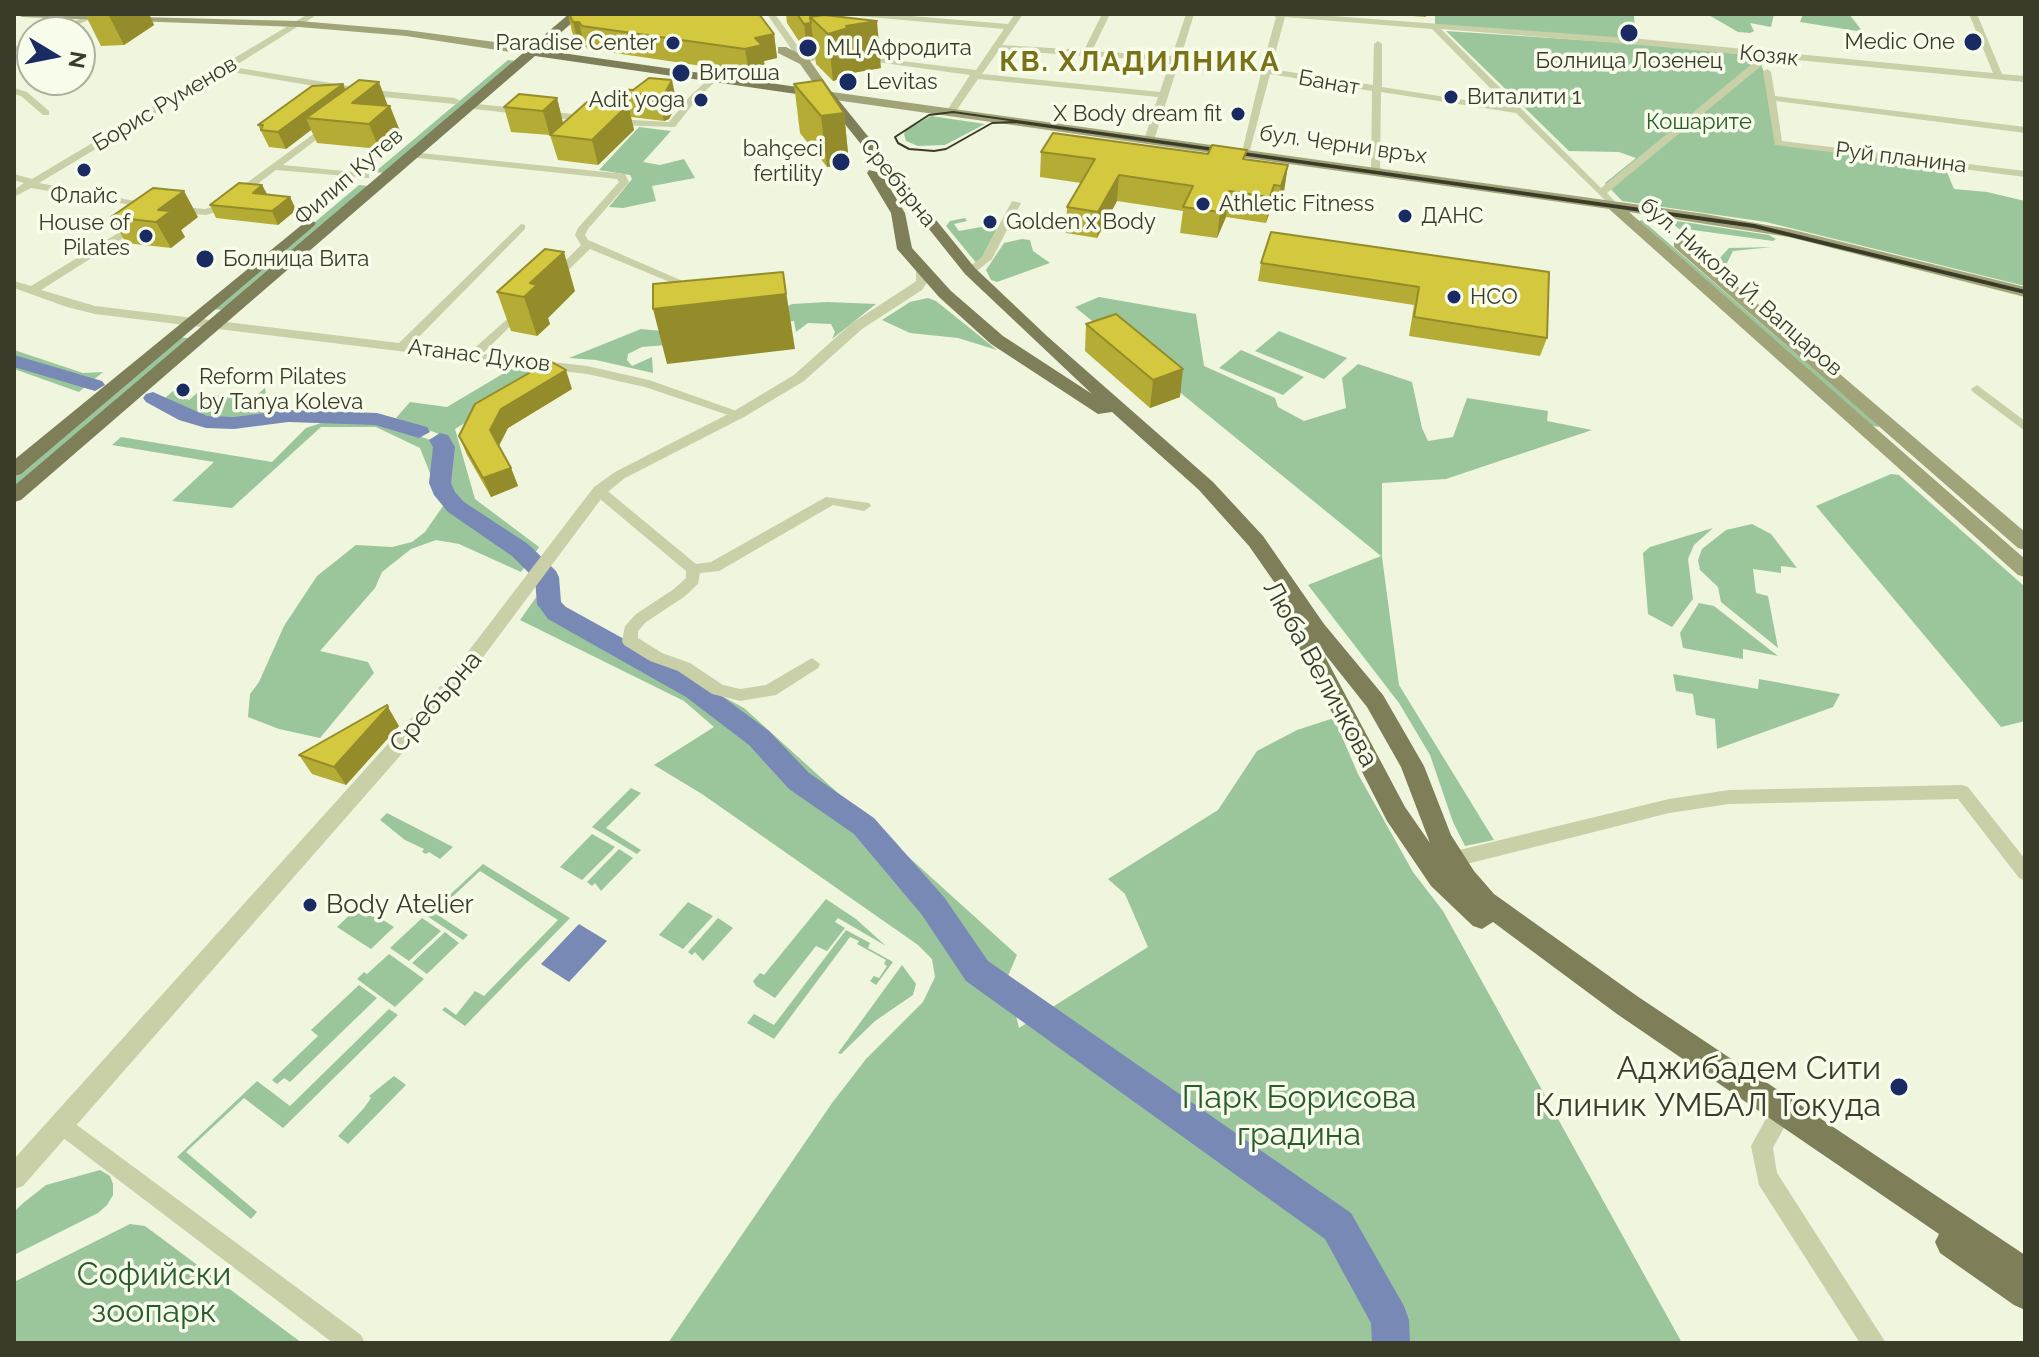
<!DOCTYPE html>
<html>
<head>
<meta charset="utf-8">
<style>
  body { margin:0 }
  #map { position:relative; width:2039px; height:1357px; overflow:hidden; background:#f0f5dd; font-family:Raleway,sans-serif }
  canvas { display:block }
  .frame { position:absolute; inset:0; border:16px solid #3b3b29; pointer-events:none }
  .north { position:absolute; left:16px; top:16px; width:80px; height:80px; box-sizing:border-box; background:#f8fceb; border:2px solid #acaf9d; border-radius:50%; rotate:100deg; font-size:22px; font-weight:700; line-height:32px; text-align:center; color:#3b3b29 }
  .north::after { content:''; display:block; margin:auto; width:28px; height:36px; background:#192b62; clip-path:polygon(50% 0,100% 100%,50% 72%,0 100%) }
</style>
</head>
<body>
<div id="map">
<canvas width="2039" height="1357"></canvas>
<div class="frame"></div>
<div class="north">N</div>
</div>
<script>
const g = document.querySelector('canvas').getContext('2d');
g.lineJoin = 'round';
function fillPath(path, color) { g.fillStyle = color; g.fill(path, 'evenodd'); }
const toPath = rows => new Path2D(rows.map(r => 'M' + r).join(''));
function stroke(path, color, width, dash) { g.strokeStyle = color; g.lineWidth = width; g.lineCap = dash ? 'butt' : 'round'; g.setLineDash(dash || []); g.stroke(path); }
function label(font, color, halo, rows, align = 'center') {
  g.font = font + ' Raleway,sans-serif'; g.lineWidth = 7; g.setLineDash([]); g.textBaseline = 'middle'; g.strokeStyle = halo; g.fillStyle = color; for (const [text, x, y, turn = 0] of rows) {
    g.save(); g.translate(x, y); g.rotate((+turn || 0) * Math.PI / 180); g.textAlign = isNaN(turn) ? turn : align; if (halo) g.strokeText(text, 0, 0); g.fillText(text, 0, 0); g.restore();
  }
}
const green = toPath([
  [1435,14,1634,16,1636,40,1435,26],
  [1707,14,1774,14,1771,27,1750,23,1754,31,1750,33,1738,32],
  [1803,14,1849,14,1863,32,1800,22],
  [1446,31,1641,44,1758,56,1764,72,1775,143,1944,165,1954,189,1987,192,2025,201,2025,286,1766,222,1622,201,1605,183,1636,158,1619,152,1569,151],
  [508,60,516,61,384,173,375,172],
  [931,116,985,124,945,145,918,146,906,141,904,134,906,130],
  [639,127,671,131,643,162,660,165,684,159,695,178,652,186,656,201,623,208,609,207,632,179,630,175,599,170],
  [359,185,368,186,223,310,212,309],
  [965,218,967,221,954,224,959,231,981,227,997,229,978,265,946,226,950,221],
  [1642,220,1878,425,1879,427,1872,426,1639,221],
  [1677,221,1769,235,1776,239,1773,241,1686,229,1686,232,1718,260,1729,248,1772,247,1733,251,1725,267,1672,223],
  [1022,239,1030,240,1033,251,1050,263,997,282,991,280,986,270,1004,243],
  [1099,297,1196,314,1204,366,1275,398,1278,407,1304,421,1346,408,1342,378,1358,364,1412,382,1422,428,1428,441,1453,437,1467,398,1548,411,1547,421,1592,430,1446,479,1382,483,1382,557,1399,685,1494,840,1465,846,1453,822,1430,755,1399,703,1308,585,1381,556,1075,307],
  [928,298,936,301,997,350,958,338,910,333,882,320,910,302],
  [827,302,876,304,832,339,835,332,831,324,808,323,796,332,794,321,781,322,788,306,792,304],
  [641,329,673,332,666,345,642,347,628,354,627,360,632,366,652,357,653,373,596,360,569,358],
  [1279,331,1347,358,1324,379,1255,351],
  [178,337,189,338,14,487,14,475],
  [14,350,83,373,103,372,79,392,14,369],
  [1241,350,1304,377,1283,395,1219,368],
  [511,369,544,374,455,429,475,499,539,547,533,556,458,500,448,483,452,446,447,437,396,418,410,402,447,407],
  [265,388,269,416,251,420,206,420,191,415,164,399,173,391,189,400,197,393,251,400],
  [324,422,379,422,436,442,441,451,437,483,443,500,459,516,527,564,521,572,459,544,436,540,411,549,382,572,375,588,320,651,368,662,374,673,320,738,279,729,248,717,250,694,259,682,284,626,317,576,356,545,392,547,412,542,425,532,443,506,420,448,376,427,321,427,232,508,172,501,214,462,112,445,121,437,272,462,306,428],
  [1891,474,1899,475,2025,587,2025,721,2001,727,1816,506],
  [1752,524,1771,534,1797,568,1781,566,1781,573,1753,569,1756,593,1768,596,1778,648,1721,602,1718,587,1700,570,1698,560,1702,549,1726,530],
  [1713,528,1694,545,1688,559,1693,599,1672,627,1648,614,1643,553,1650,547],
  [552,575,561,609,744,708,1017,955,1007,978,1019,1028,1148,947,1125,894,1108,879,1218,810,1257,751,1297,730,1334,718,1358,774,1413,872,1443,911,1682,1343,668,1343,832,1103,866,1059,923,1002,935,977,932,959,918,945,702,794,654,765,714,727,684,701,520,620],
  [1699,603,1714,606,1778,656,1743,649,1743,659,1683,648,1680,633],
  [1673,674,1758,689,1759,679,1840,694,1833,707,1717,749,1715,719,1696,715,1693,694,1676,691],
  [631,788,641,793,606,828,641,850,637,854,592,827],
  [387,813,453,847,440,859,429,852,426,854,422,852,424,849,405,840,380,820],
  [592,834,615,847,582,880,560,867],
  [619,849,633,858,601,891,595,883,592,886,587,882],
  [483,864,570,918,465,1026,442,1010,445,1007,456,1015,475,991,484,996,558,920,480,871,435,913,468,935,463,940,427,916],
  [826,899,856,919,886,946,838,918,835,922,845,928,827,951,816,946,775,998,756,986,753,981,760,973,764,975],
  [688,902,713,916,683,949,659,935],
  [360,905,394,927,371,949,337,927],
  [422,918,441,931,409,961,390,948],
  [718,918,733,928,703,961,695,952,692,955,688,952],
  [846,930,870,943,868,948,893,962,876,985,870,981,874,976,879,978,887,966,884,964,886,960,857,944,859,941,850,937,774,1039,747,1023,754,1014,774,1025],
  [445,932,459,943,427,974,412,963],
  [389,954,424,979,395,1007,357,979,364,972,367,974],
  [902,965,916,984,913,995,875,1021,841,1054,838,1053],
  [359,985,377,998,290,1082,284,1078,277,1084,272,1080,318,1036,311,1030],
  [389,1009,398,1015,283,1128,244,1098,186,1152,257,1212,251,1219,177,1157,257,1081,290,1106],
  [394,1076,406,1085,348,1144,338,1136,364,1108,371,1098,369,1096],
  [100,1170,110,1176,113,1184,113,1195,107,1205,98,1213,14,1255,14,1212,22,1204,46,1185],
  [130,1224,145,1226,302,1343,14,1343,14,1282]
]);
const water = toPath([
  [579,924,607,941,569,982,541,964]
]);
const river = toPath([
  [14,355,102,381,105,385,95,391,14,367,14,355],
  [153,392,207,416,234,417,288,410,377,413,427,427,430,432,419,438,375,425,288,422,234,429,206,428,179,420,146,402,143,398,146,394,153,392],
  [440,433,448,435,455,447,451,483,455,492,464,502,528,544,556,571,559,577,561,602,566,607,704,683,769,731,809,773,874,818,944,897,988,961,1351,1213,1404,1306,1409,1320,1410,1343,1372,1343,1371,1323,1325,1239,966,981,922,915,854,834,789,789,749,745,686,697,548,619,537,604,535,579,512,556,448,512,434,495,429,483,433,447,429,440,440,433]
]);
const minor = toPath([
  [90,14,101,14,62,32,51,32,90,14],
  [308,14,318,14,233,67,373,90,455,98,460,101,455,104,373,96,226,71,39,183,151,204,155,205,155,209,31,188,14,197,14,190,24,183,14,180,14,174,32,179,308,14],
  [767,14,775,14,806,58,836,53,840,56,801,63,767,14],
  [854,14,887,14,1008,24,1015,14,1023,14,1002,45,1084,50,1102,14,1110,14,1092,51,1172,56,1186,14,1194,14,1181,56,1262,68,1276,17,1270,14,1306,14,1641,39,1993,73,1969,14,1977,14,2002,74,2025,76,2025,82,1766,57,1766,62,1607,193,1618,205,1613,208,1516,113,1381,92,1380,172,1371,174,1372,91,1270,74,1249,154,1241,156,1261,73,1195,63,1179,62,1154,140,1149,143,1144,140,1158,97,978,79,954,114,948,114,946,112,970,75,855,59,859,56,976,70,1004,29,858,16,854,14],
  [1285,17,1432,29,1509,107,1382,87,1382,44,1378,41,1374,44,1373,85,1271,69,1285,17],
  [1441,29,1641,45,1757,56,1758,59,1601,188,1441,29],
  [999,50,1087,56,1170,61,1160,92,982,74,999,50],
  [32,39,32,45,14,53,14,47,32,39],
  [1767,69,1771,72,1775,96,2025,127,2025,133,1776,101,1782,141,2025,171,2025,177,1775,145,1763,72,1767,69],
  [712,76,719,78,697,99,675,127,614,125,609,122,614,119,669,122,691,95,712,76],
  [14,88,27,92,49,111,49,115,43,115,21,96,14,94,14,88],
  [468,103,591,116,596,119,591,122,465,108,463,106,468,103],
  [330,122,335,125,333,127,283,165,365,173,369,174,369,178,276,170,223,210,206,215,174,212,169,209,174,206,205,209,215,206,330,122],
  [411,152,625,174,629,182,588,229,585,235,588,240,692,285,682,287,590,249,557,281,549,281,549,277,581,245,575,235,578,228,619,182,617,179,408,157,406,155,411,152],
  [1012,201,1021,203,992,259,974,273,966,273,966,269,982,257,1012,201],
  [138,221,143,224,142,226,41,290,95,306,399,343,521,224,525,225,525,229,411,345,470,352,522,306,528,309,526,311,482,354,587,366,649,380,745,414,744,417,734,417,645,387,587,374,95,314,67,307,14,288,14,281,31,286,138,221],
  [1977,385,2025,421,2025,431,1973,392,1971,389,1977,385],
  [599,487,604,488,696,564,711,562,826,497,869,503,871,506,864,511,833,505,719,571,700,573,698,584,684,597,646,622,638,631,638,638,662,653,690,663,723,685,740,689,766,685,812,658,820,664,818,668,776,695,740,701,712,694,678,671,650,661,624,645,622,641,625,626,636,614,674,589,686,578,686,571,594,494,592,491,599,487],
  [1962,785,1968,787,2025,859,2025,881,2019,878,1958,799,1729,804,1669,813,1451,868,1445,865,1442,860,1445,855,1451,852,1669,799,1729,790,1962,785],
  [1776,1112,1784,1115,1787,1122,1773,1148,1777,1173,1886,1343,1860,1343,1759,1185,1751,1146,1768,1115,1776,1112],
  [62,1114,361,1335,365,1343,333,1343,54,1131,51,1124,54,1117,62,1114]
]);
const tertiary = toPath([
  [916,264,926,267,928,281,922,290,862,329,804,381,744,417,625,478,604,495,463,684,23,1186,14,1189,14,1159,451,674,594,487,615,472,734,411,794,375,852,323,912,284,916,281,916,264]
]);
const secondary = toPath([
  [16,14,299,21,406,30,517,45,523,49,517,53,406,36,299,27,22,17,16,14],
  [778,47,786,47,808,58,832,92,1705,214,1789,229,2025,287,2025,297,1789,237,1629,212,2025,559,2025,577,2018,575,1609,209,828,99,824,98,800,64,778,53,778,47],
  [1679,240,1684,241,2025,532,2025,550,2018,548,1674,247,1674,241,1679,240]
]);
const primary = toPath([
  [569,14,582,14,541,50,832,92,975,268,1048,337,1213,482,1263,536,1324,624,1383,695,1424,766,1451,835,1474,871,1494,894,1637,996,2025,1255,2025,1310,2014,1305,1940,1253,1935,1242,1939,1234,1617,1014,1493,922,1482,929,1473,926,1431,886,1387,821,1278,606,1286,599,1249,546,1199,490,1112,412,1098,414,991,344,939,297,897,249,891,213,867,173,869,170,881,173,905,213,912,248,951,291,1003,336,1092,394,965,274,824,98,535,56,21,500,14,502,14,486,569,14],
  [1321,649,1367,707,1401,767,1430,843,1405,807,1321,649],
  [309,219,316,223,314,226,21,474,14,476,14,460,309,219]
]);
const tram = toPath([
  [2025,291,1754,225,953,112,929,115,895,137,898,143,909,149,934,151,946,149,992,123,1015,122,1754,227,2025,293]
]);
const wall = toPath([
  [85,14,149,14,154,25,124,45,101,46],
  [568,14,759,14,774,34,777,58,764,61,765,69,749,73,588,49,584,45,579,46,572,32],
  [786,14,826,14,881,68,852,73,852,75,833,81,816,64,815,53,808,55,787,23],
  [1385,14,1427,14,1426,17],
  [649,78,677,104,669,119,664,121,631,117,634,130,598,165,558,160,550,135,511,132,504,107,557,98,563,123,552,133,618,104,615,92,633,90],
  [343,84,345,90,388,106,400,131,379,149,317,143,311,130,286,149,269,147,258,125],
  [794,84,844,113,849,163,827,167,800,133],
  [1041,152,1245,159,1288,165,1284,191,1276,212,1270,211,1266,223,1226,217,1217,238,1180,233,1183,211,1117,201,1097,238,1066,233,1067,207,1081,183,1040,177],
  [262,185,267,194,290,197,296,210,278,225,216,218,210,205],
  [111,217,198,217,181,230,185,237,171,248,126,243],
  [1261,263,1549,272,1547,338,1540,356,1409,336,1414,305,1258,281],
  [575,291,548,318,550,324,537,336,511,331,497,292],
  [1086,324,1180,397,1150,408,1085,351],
  [572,389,508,428,499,446,511,468,518,486,491,497,467,455,459,436],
  [399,726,346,785,312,774,299,755]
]);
const shadedWall = toPath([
  [108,14,149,14,154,25,124,45],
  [877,21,881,68,852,73,852,75,833,81,828,34,846,26],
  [573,22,579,22,584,45,579,46],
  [811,23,815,53,808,55,804,24],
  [774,34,777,58,764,61,765,69,749,73,745,49,755,38],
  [672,80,677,104,669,119,664,121,658,96],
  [379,82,388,106,352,103],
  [343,84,350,101,306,118,311,130,286,149,278,132],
  [557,98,563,123,550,136,543,111],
  [628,105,634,130,598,165,592,140],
  [390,106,400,131,379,149,369,124],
  [844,113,849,163,827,167,821,116],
  [1288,165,1284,191,1276,212,1281,186],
  [1119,175,1117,201,1097,238,1098,212],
  [262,185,269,198,253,193],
  [1274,185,1270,211,1266,223,1270,197],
  [184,191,198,217,181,230,185,237,171,248,156,222,158,210],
  [1229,191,1226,217,1217,238,1220,212],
  [290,197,296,210,278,225,272,211],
  [564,252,575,291,548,318,550,324,537,336,524,297,530,283],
  [783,272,795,349,667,364,653,309],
  [1183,369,1180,397,1150,408,1153,380],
  [566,370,572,389,508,428,497,449,490,430,501,409],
  [511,468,518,486,491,497,483,478],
  [388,707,399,726,346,785,334,767]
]);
const building = toPath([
  [569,14,759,14,774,34,755,38,762,45,745,49,582,26,579,22,573,22,569,14],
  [797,14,824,14,823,15,810,17,811,23,804,24,797,14],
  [824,15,877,21,846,26,848,28,828,34,810,17,824,15],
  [649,78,672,80,664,95,658,96,615,92,619,89,633,90,649,78],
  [359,80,379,82,352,103,390,106,369,124,306,118,359,80],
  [822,80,844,113,821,116,794,84,822,80],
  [343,84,278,132,261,130,263,125,258,125,312,86,343,84],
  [519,94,557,98,543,111,504,107,519,94],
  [587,102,628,105,592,140,550,135,587,102],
  [1053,133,1208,154,1212,145,1247,150,1243,159,1288,165,1281,186,1274,185,1270,197,1229,191,1220,212,1183,207,1193,186,1119,175,1098,212,1067,207,1095,159,1041,152,1053,133],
  [239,183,262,185,253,193,290,197,272,211,210,205,239,183],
  [153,188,184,191,158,210,171,211,156,222,111,217,153,188],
  [1271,232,1549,272,1547,338,1414,317,1419,287,1261,263,1271,232],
  [545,249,564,252,530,283,537,285,524,297,497,292,545,249],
  [783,272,786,294,653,309,653,284,783,272],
  [1116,314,1183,369,1153,380,1086,324,1116,314],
  [550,361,566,370,501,409,490,430,511,468,483,478,459,436,475,404,550,361],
  [387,705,388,707,334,767,299,755,387,705]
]);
const markers = [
  [1629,33,10,"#192b62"],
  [1973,42,10,"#192b62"],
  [673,43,8,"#192b62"],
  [808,48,10,"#192b62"],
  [681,73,10,"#192b62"],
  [848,82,10,"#192b62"],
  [1451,97,8,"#192b62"],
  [701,100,8,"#192b62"],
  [1238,114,8,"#192b62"],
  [841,162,10,"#192b62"],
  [84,170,8,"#192b62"],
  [1203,204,8,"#192b62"],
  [1405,216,8,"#192b62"],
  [990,222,8,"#192b62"],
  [146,236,8,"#192b62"],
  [205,259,10,"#192b62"],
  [1454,297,8,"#192b62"],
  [183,390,8,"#192b62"],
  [310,905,8,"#192b62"],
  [1899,1087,10,"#192b62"]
];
const farPoinames = [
  ["Medic One",1955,42,"right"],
  ["Paradise Center",657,43,"right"],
  ["МЦ Афродита",826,48],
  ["Болница Лозенец",1629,61,"center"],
  ["Витоша",699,73],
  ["Levitas",866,82],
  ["Виталити 1",1467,97],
  ["Adit yoga",685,100,"right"],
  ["X Body dream fit",1222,114,"right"],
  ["bahçeci",823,149,"right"],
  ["fertility",823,174,"right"],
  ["Флайс",84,196,"center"],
  ["Athletic Fitness",1219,204],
  ["ДАНС",1421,216],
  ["Golden x Body",1006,222],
  ["House of",130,223,"right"],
  ["Pilates",130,248,"right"],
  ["Болница Вита",223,259],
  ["НСО",1470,297],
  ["Reform Pilates",199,377],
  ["by Tanya Koleva",199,402]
];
const farStreetnames = [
  ["Козяк",1769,56,6],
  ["Банат",1329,83,10],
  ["Борис Руменов",165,104,-31],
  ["бул. Черни връх",1343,145,8],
  ["Руй планина",1901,158,7],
  ["Филип Кутев",349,177,-41],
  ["Сребърна",898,183,51],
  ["бул. Никола Й. Вапцаров",1741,287,41],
  ["Атанас Дуков",479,356,7]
];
const farParknames = [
  ["Кошарите",1699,122]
];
const streetNames = [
  ["Люба Величкова",1320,674,61],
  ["Сребърна",436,702,-49]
];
const poiNames = [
  ["Body Atelier",326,905]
];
const farDistrictnames = [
  ["КВ. ХЛАДИЛНИКА",1140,63]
];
const nearPoinames = [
  ["Аджибадем Сити",1881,1069],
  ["Клиник УМБАЛ Токуда",1881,1106]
];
const nearParknames = [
  ["Парк Борисова",1299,1098],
  ["градина",1299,1135],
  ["Софийски",154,1275],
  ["зоопарк",154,1312]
];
fillPath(green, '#9bc69c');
fillPath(water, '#7989b6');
fillPath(river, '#7989b6');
fillPath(minor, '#c9cfa7');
fillPath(tertiary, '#c9cfa7');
fillPath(secondary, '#a1a378');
fillPath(primary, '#7e7e58');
stroke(tram, '#3b3b29', 2);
fillPath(wall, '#b5ac35');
fillPath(shadedWall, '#948c2b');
fillPath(building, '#d3c83e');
stroke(building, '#948c2b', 2);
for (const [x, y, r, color] of markers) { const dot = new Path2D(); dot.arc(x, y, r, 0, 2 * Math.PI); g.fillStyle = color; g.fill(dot); stroke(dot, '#f8fceb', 3); }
label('22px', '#3b3b29', '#f8fceb', farPoinames, 'left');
label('22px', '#3b3b29', '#f8fceb', farStreetnames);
label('22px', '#295c2c', '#f8fceb', farParknames);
label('26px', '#3b3b29', '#f8fceb', streetNames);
label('26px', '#3b3b29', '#f8fceb', poiNames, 'left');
g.letterSpacing = '2px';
label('bold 28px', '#797217', '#f8fceb', farDistrictnames);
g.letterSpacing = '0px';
label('32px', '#3b3b29', '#f8fceb', nearPoinames, 'right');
label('32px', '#295c2c', '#f8fceb', nearParknames);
</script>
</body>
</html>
